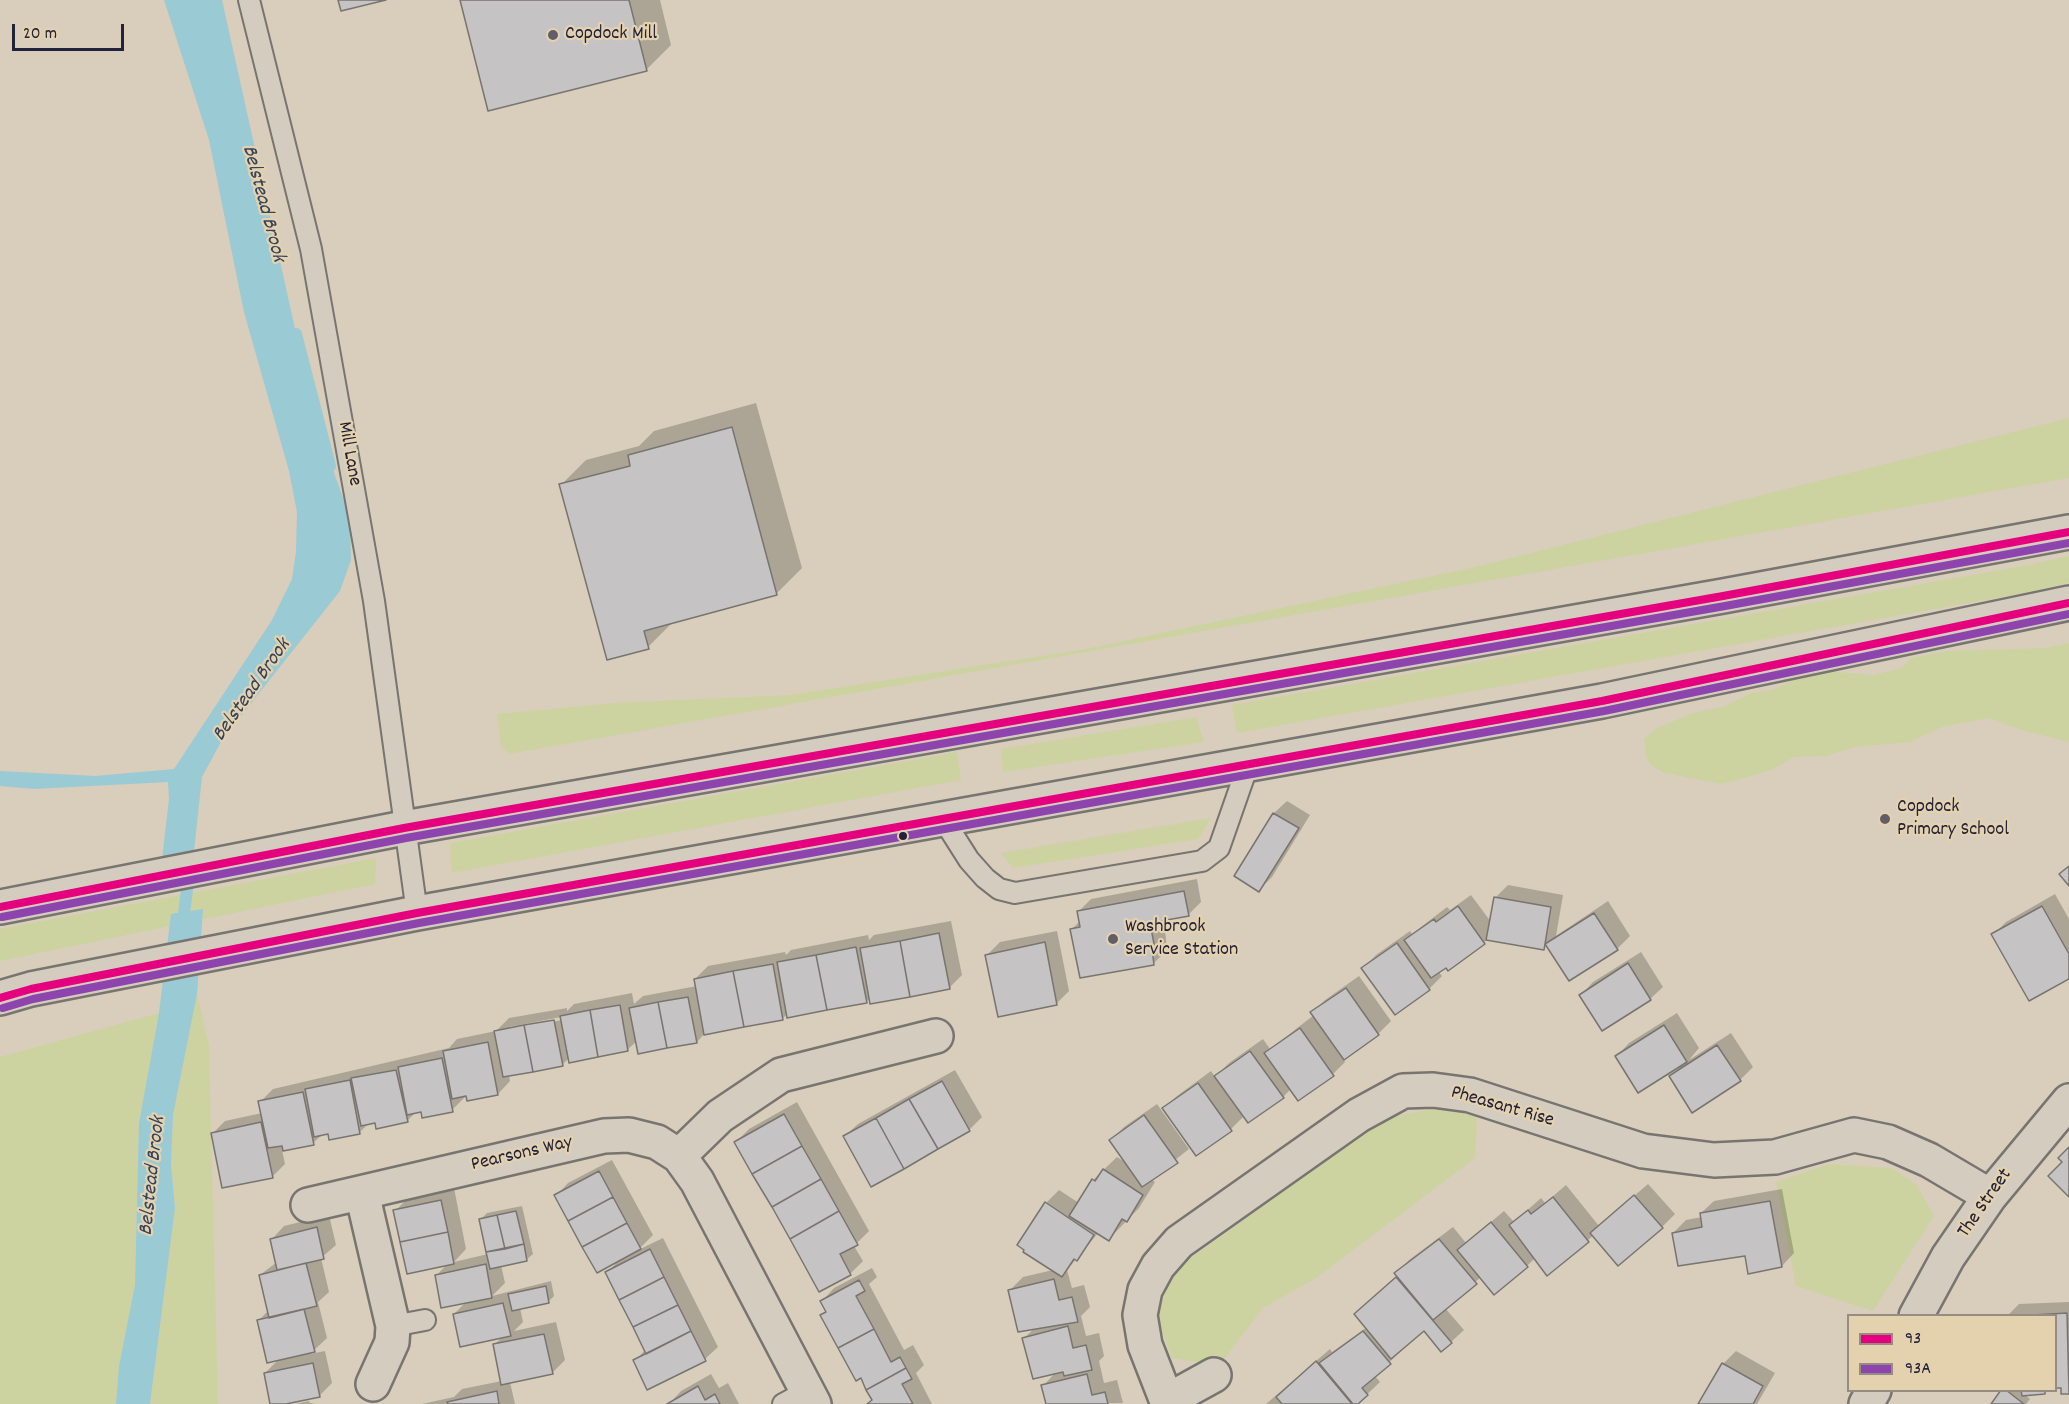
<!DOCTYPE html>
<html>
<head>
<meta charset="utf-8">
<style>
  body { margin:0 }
  #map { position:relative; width:2069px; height:1404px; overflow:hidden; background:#d8cebb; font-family:Dekko,sans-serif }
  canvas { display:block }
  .legend { position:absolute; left:1847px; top:1314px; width:210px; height:78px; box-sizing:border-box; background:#e4d2af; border:2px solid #968c81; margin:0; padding:8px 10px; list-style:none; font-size:18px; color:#22223b }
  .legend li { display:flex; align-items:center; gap:12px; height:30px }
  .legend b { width:30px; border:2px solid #968c81 }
  .scale { position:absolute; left:12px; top:24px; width:112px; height:27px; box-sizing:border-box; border:3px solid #22223b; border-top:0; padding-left:8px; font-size:18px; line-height:21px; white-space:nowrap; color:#22223b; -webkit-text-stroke:4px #e4d2af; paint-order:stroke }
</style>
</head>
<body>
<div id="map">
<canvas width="2069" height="1404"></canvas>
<ul class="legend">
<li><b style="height:8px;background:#e5007d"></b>93</li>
<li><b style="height:8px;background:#8e44ad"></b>93A</li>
</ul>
<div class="scale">20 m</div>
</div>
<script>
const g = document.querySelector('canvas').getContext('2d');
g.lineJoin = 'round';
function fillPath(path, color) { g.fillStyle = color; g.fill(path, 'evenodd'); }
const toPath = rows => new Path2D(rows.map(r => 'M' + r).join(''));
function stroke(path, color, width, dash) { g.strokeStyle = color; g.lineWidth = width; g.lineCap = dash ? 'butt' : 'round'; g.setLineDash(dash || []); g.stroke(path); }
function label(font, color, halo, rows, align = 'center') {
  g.font = font + ' Dekko,sans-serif'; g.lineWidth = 4.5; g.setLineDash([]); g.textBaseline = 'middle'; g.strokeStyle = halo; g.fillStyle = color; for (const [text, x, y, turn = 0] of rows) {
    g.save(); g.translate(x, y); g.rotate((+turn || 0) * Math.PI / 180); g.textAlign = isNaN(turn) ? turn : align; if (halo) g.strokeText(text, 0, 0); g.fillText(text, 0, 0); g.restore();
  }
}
const green = toPath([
  [2069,418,2069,478,509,754,501,746,497,714,614,703,790,695,1081,650,1475,567],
  [2069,556,2069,583,2020,594,1237,733,1232,705,2018,567],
  [2069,643,2069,742,2025,731,1989,718,1942,727,1910,742,1855,747,1827,756,1794,757,1771,770,1722,784,1664,773,1651,765,1646,757,1644,739,1657,728,1693,713,1723,707,1751,693,1772,690,1807,674,1826,671,1873,675,1902,668,1911,658,1948,651,2046,648],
  [1196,717,1204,742,1003,772,1001,749],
  [957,752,961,780,452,873,450,843],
  [1211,818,1198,839,1013,868,1001,853],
  [376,858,375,884,0,961,0,929],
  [197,994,209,1046,218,1404,150,1404,175,1208,171,1164,173,1115],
  [159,1013,139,1123,135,1285,119,1366,116,1404,0,1404,0,1057],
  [1433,1109,1477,1115,1475,1158,1316,1278,1263,1308,1219,1366,1172,1358,1157,1318,1172,1272,1384,1118],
  [1829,1164,1891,1168,1916,1184,1934,1216,1873,1311,1796,1286,1776,1182]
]);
const water = toPath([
  [164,0,222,0,316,423,350,517,351,560,340,591,222,740,202,777,190,888,158,894,169,799,168,782,34,789,0,786,0,771,95,776,174,769,272,620,292,579,296,552,297,512,289,471,244,312,209,140],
  [203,909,197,994,173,1115,171,1164,175,1208,150,1404,116,1404,119,1366,135,1285,139,1123,159,1013,171,914]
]);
const shadow = toPath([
  [461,0,660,0,671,45,646,70],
  [756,403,802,568,777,593,673,622,648,647,561,485,586,460,639,446,654,431],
  [1287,801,1310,815,1272,877,1259,890,1236,876,1274,813],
  [1197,879,1201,902,1188,915,1164,919,1167,950,1154,963,1072,929,1080,921,1079,911,1091,899],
  [1508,885,1563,895,1556,936,1608,901,1630,936,1617,949,1547,944,1543,948,1489,939,1438,971,1442,976,1429,989,1363,968,1376,955,1410,931,1412,934,1447,907,1450,910,1471,895,1491,922,1495,898],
  [2055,894,2069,919,2069,977,1993,935,2006,922],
  [951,921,962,975,949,988,871,997,866,1002,788,1013,782,1019,705,1033,697,1042,637,1041,627,1050,569,1058,562,1065,509,1075,510,1081,498,1094,467,1095,452,1110,416,1112,407,1121,369,1123,360,1132,323,1134,313,1143,282,1150,285,1164,272,1177,212,1134,225,1121,262,1113,260,1102,273,1089,449,1048,457,1039,496,1031,509,1018,567,1008,567,1011,574,1004,632,993,634,1004,643,996,697,986,695,979,708,966,785,952,786,955,791,950,868,935,869,940,874,935],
  [561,1017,562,1020,509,1030,509,1027],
  [1057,931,1069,991,1056,1004,987,955,1000,942],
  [1641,952,1663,987,1650,999,1581,995,1593,982],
  [1359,976,1391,1021,1378,1034,1343,1059,1345,1062,1333,1074,1291,1089,1283,1097,1245,1115,1231,1129,1164,1108,1177,1096,1211,1071,1215,1077,1229,1063,1263,1039,1270,1049,1314,1015,1312,1013,1325,1000],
  [1677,1013,1699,1048,1689,1060,1731,1033,1753,1067,1740,1080,1671,1076,1682,1065,1617,1056,1629,1043],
  [955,1070,982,1117,969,1130,872,1185,845,1136,858,1124],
  [797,1102,869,1231,854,1246,863,1261,850,1274,736,1142,749,1129],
  [1157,1104,1189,1149,1151,1179,1155,1182,1139,1208,1109,1239,1099,1232,1067,1270,1072,1288,1084,1285,1090,1307,1081,1316,1086,1336,1099,1333,1104,1356,1099,1361,1104,1383,1117,1380,1123,1403,1047,1404,1043,1386,1056,1372,1024,1338,1035,1328,1010,1290,1023,1277,1053,1270,1046,1203,1059,1190,1079,1203,1093,1180,1117,1157,1128,1164,1111,1140,1124,1127],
  [612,1160,653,1235,638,1250,663,1238,718,1347,705,1359,635,1361,645,1350,607,1273,620,1259,556,1196,568,1183],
  [1648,1184,1675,1214,1662,1227,1594,1235,1547,1274,1535,1258,1527,1266,1481,1277,1445,1308,1464,1330,1451,1342,1424,1329,1375,1376,1380,1382,1357,1404,1266,1404,1330,1349,1332,1352,1367,1327,1369,1301,1398,1275,1396,1273,1409,1260,1453,1227,1466,1243,1504,1211,1514,1222,1541,1198,1545,1203,1566,1185,1599,1226],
  [454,1188,466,1249,454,1262,488,1254,481,1219,487,1213,522,1206,533,1254,526,1260,501,1265,505,1283,492,1296,551,1281,554,1296,548,1302,520,1308,523,1322,514,1331,556,1322,565,1360,552,1373,510,1382,515,1404,422,1404,454,1397,462,1389,502,1381,494,1345,503,1336,454,1314,467,1301,436,1276,448,1263,395,1211,408,1198],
  [1782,1189,1794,1253,1782,1266,1673,1233,1686,1220,1702,1217,1701,1213,1714,1201],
  [329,1215,336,1245,321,1258,329,1292,318,1302,327,1338,310,1354,325,1351,332,1383,319,1396,272,1404,265,1373,280,1358,258,1321,269,1310,260,1275,277,1262,272,1239,284,1226],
  [872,1268,877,1277,869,1284,904,1350,913,1345,924,1365,916,1373,932,1404,869,1404,873,1399,861,1376,822,1315,827,1310,822,1301,834,1288],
  [2069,1302,2069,1392,2063,1393,2062,1386,2056,1387,2056,1316,2007,1316,2019,1304],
  [1736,1351,1775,1373,1757,1404,1700,1404,1723,1364],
  [711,1374,719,1388,728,1383,739,1404,669,1404,681,1391],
  [2003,1390,2020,1390,2023,1393,2023,1390,2047,1390,2024,1394,2030,1399,2026,1404,1993,1404],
  [309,1401,310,1403,316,1404,295,1404]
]);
const stream = toPath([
  [296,334,330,466],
  [182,929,189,874]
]);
const building = toPath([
  [338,0,386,0,341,11,338,0],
  [460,0,629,0,647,71,488,111,460,0],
  [732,427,777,595,644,631,649,649,607,660,559,484,630,466,628,455,732,427],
  [1273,813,1299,828,1259,892,1234,876,1273,813],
  [2069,866,2069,886,2059,874,2069,866],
  [1184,891,1189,916,1150,923,1155,949,1152,949,1154,965,1080,978,1070,929,1080,927,1077,911,1184,891],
  [1494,897,1551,907,1544,950,1486,940,1494,897],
  [1458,906,1485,944,1448,971,1446,968,1431,978,1404,940,1434,919,1436,922,1458,906],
  [2042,906,2069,954,2069,979,2029,1001,1991,934,2042,906],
  [1594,913,1618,950,1569,981,1545,944,1594,913],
  [939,933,950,989,910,997,900,941,939,933],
  [900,941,910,997,870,1004,860,948,900,941],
  [1045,942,1057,1005,998,1017,985,955,1045,942],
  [1397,943,1430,990,1395,1015,1361,968,1397,943],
  [856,947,867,1003,827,1010,816,955,856,947],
  [816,955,827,1010,787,1018,777,962,816,955],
  [1628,963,1651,1000,1602,1031,1579,995,1628,963],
  [773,964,783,1020,744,1027,733,971,773,964],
  [733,971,744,1027,704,1035,694,979,733,971],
  [1346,988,1379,1035,1344,1060,1310,1012,1346,988],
  [688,997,697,1043,667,1048,658,1002,688,997],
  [658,1002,667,1048,638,1054,629,1008,658,1002],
  [620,1005,628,1051,598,1057,590,1010,620,1005],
  [590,1010,598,1057,569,1063,560,1016,590,1010],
  [554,1020,563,1066,533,1072,524,1025,554,1020],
  [524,1025,533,1072,503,1077,494,1031,524,1025],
  [1664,1025,1687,1062,1638,1093,1615,1056,1664,1025],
  [1300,1028,1334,1076,1298,1101,1264,1053,1300,1028],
  [488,1042,498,1095,467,1101,466,1096,452,1099,443,1051,488,1042],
  [1717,1045,1741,1081,1692,1113,1669,1076,1717,1045],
  [1250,1051,1284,1098,1248,1123,1214,1076,1250,1051],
  [442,1058,453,1112,422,1118,421,1112,407,1115,398,1067,442,1058],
  [396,1070,408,1122,376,1129,375,1123,361,1126,351,1078,396,1070],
  [350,1080,360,1134,329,1140,328,1134,314,1137,305,1089,350,1080],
  [942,1081,970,1131,938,1149,909,1099,942,1081],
  [1198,1083,1232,1131,1196,1156,1162,1108,1198,1083],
  [303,1092,314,1145,283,1151,282,1146,268,1148,258,1101,303,1092],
  [909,1099,938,1149,904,1169,876,1118,909,1099],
  [784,1114,802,1146,752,1174,734,1142,784,1114],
  [1144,1115,1178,1163,1142,1187,1109,1140,1144,1115],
  [876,1118,904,1169,871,1187,843,1136,876,1118],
  [261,1122,273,1178,222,1188,211,1133,261,1122],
  [802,1146,821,1179,772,1207,752,1174,802,1146],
  [2069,1147,2069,1197,2048,1176,2062,1162,2058,1158,2069,1147],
  [1103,1169,1143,1195,1127,1222,1122,1219,1109,1241,1069,1216,1092,1179,1095,1181,1103,1169],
  [599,1171,613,1197,568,1221,554,1195,599,1171],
  [821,1179,839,1211,790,1239,772,1207,821,1179],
  [1634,1195,1663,1228,1618,1266,1590,1233,1634,1195],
  [613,1197,627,1223,582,1247,568,1221,613,1197],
  [1553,1197,1589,1242,1547,1276,1509,1225,1528,1210,1531,1214,1553,1197],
  [441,1200,448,1232,400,1242,393,1210,441,1200],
  [1770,1201,1782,1267,1748,1274,1745,1256,1678,1266,1672,1233,1702,1227,1700,1213,1770,1201],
  [1045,1202,1094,1235,1077,1261,1074,1259,1062,1277,1023,1252,1024,1250,1017,1245,1045,1202],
  [516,1211,524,1244,505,1249,497,1215,516,1211],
  [839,1211,858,1245,840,1254,851,1275,819,1292,790,1239,839,1211],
  [497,1215,505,1249,486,1252,479,1219,497,1215],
  [1491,1222,1528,1267,1494,1295,1457,1250,1491,1222],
  [627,1223,641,1249,597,1273,582,1247,627,1223],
  [317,1227,324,1259,277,1270,270,1239,317,1227],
  [448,1232,454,1264,407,1274,400,1242,448,1232],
  [1439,1239,1477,1284,1433,1320,1394,1273,1439,1239],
  [524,1244,527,1261,490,1269,486,1252,524,1244],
  [650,1249,664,1277,619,1300,605,1272,650,1249],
  [306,1263,317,1306,269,1318,259,1275,306,1263],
  [486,1264,492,1298,441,1308,435,1275,486,1264],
  [664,1277,678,1305,633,1327,619,1300,664,1277],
  [1396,1277,1452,1343,1441,1352,1424,1331,1391,1359,1354,1314,1396,1277],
  [1054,1279,1059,1300,1072,1297,1078,1322,1018,1332,1008,1290,1054,1279],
  [859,1280,865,1291,856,1296,874,1329,838,1348,820,1315,826,1312,820,1301,859,1280],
  [546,1286,549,1303,512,1311,508,1294,546,1286],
  [503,1303,511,1336,460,1347,453,1314,503,1303],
  [678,1305,691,1331,646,1354,633,1327,678,1305],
  [304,1309,315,1352,267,1363,257,1320,304,1309],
  [2067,1313,2069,1394,2061,1394,2061,1388,2056,1388,2056,1316,2015,1316,2067,1313],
  [1068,1326,1073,1348,1086,1345,1092,1370,1064,1376,1063,1372,1033,1379,1022,1338,1068,1326],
  [874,1329,891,1362,900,1357,906,1368,866,1390,861,1378,856,1381,838,1348,874,1329],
  [691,1331,706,1361,647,1390,633,1360,691,1331],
  [1363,1331,1391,1364,1362,1388,1368,1395,1358,1404,1353,1404,1319,1363,1363,1331],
  [544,1334,553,1374,501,1385,493,1344,544,1334],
  [1316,1361,1352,1404,1282,1404,1276,1397,1316,1361],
  [313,1363,320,1397,286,1404,270,1404,264,1373,313,1363],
  [1722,1363,1763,1386,1753,1404,1698,1404,1722,1363],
  [906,1368,912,1379,902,1384,913,1404,867,1404,872,1400,866,1390,906,1368],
  [1087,1374,1092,1395,1105,1392,1108,1404,1046,1404,1041,1385,1087,1374],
  [698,1386,705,1400,715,1394,720,1404,667,1404,698,1386],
  [2001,1390,2006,1390,2024,1404,1991,1404,2001,1390],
  [2021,1390,2045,1390,2045,1394,2022,1396,2021,1390],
  [497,1391,499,1404,448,1404,447,1402,497,1391]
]);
const lane = toPath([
  [249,0,311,249,374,601,417,913],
  [943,819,969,860,985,878,999,889,1015,893,1202,861,1219,848,1248,765],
  [393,1326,425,1320],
  [783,1404,807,1391]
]);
const street = toPath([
  [679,1156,720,1116,781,1075,936,1036],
  [362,1193,393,1326,392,1342,373,1384],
  [308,1205,604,1136,629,1135,657,1142,679,1156,697,1181,814,1404],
  [1916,1316,1948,1257,1990,1196,2069,1101],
  [1167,1401,1214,1375],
  [1168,1404,1145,1345,1140,1315,1145,1290,1158,1266,1179,1242,1359,1115,1403,1091,1433,1090,1470,1095,1643,1151,1714,1160,1775,1157,1854,1135,1888,1142,1929,1160,1990,1196],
  [1866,1404,1874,1390]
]);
const secondary = toPath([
  [0,907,404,828,1723,596,2069,532],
  [0,998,31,989,417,913,1602,701,2069,603]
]);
const bus1 = toPath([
  [0,907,404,828,1723,596,2069,532],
  [0,998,31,989,417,913,1602,701,2069,603]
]);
const bus2 = toPath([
  [2,917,406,838,1725,606,2069,543],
  [3,1008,33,999,419,923,1604,711,2069,614]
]);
const markers = [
  [553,35,6,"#625e68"],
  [1885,819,6,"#625e68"],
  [903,836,5,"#22223b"],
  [1113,939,6,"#625e68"]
];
const poiNames = [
  ["Copdock Mill",565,35],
  ["Copdock",1897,808],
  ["Primary School",1897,831],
  ["Washbrook",1125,928],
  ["Service Station",1125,951]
];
const streetNames = [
  ["Mill Lane",348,454,80],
  ["Pheasant Rise",1502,1108,16],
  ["Pearsons Way",522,1155,-13],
  ["The Street",1986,1204,-55]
];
const waterNames = [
  ["Belstead Brook",262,204,75],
  ["Belstead Brook",253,691,-55],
  ["Belstead Brook",154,1176,-84]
];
fillPath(green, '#ccd3a1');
fillPath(water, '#9acad4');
fillPath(shadow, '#0003');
stroke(stream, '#9acad4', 12);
fillPath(building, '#c5c3c4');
stroke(building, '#787470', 1.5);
stroke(lane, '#787470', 24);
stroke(street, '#787470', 38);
stroke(secondary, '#787470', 38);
stroke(lane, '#d4ccbf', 20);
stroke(street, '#d4ccbf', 33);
stroke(secondary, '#d4ccbf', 33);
stroke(bus1, '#e5007d', 8);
stroke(bus2, '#8e44ad', 8);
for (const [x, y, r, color] of markers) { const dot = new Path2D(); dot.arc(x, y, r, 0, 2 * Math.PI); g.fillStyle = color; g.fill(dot); stroke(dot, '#e4d2af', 2); }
label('20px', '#22223b', '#e4d2af', poiNames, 'left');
label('20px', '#22223b', '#e4d2af', streetNames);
label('italic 21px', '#35435c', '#e4d2af', waterNames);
</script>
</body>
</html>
